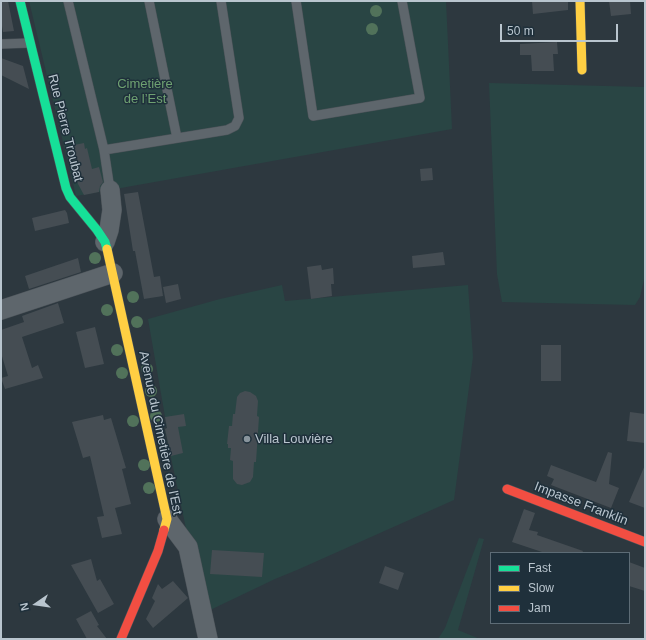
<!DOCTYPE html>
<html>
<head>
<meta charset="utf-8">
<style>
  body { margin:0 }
  #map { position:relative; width:646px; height:640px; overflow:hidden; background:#2d383f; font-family:Arial,sans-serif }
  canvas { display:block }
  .frame { position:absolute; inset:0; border:2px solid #b9c5ce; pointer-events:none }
  .legend { position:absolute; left:490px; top:552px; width:140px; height:72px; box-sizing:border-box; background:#1f303b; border:1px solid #5d6c76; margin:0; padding:5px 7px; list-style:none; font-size:12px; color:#b9c5ce }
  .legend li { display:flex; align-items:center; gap:8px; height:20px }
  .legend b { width:20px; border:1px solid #5d6c76 }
  .north { position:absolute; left:16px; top:584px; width:40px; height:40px; -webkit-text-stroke:3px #1f303b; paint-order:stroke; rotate:257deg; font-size:11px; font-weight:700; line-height:16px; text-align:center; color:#b9c5ce }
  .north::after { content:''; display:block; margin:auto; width:14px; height:18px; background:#b9c5ce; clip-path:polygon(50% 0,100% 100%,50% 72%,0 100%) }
  .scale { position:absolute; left:500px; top:24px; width:118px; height:18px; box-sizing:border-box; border:2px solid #b9c5ce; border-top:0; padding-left:5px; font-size:12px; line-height:14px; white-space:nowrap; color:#b9c5ce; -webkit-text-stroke:3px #1f303b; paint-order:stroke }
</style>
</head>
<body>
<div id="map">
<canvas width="646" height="640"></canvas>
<div class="frame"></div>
<ul class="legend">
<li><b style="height:5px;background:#16e098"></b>Fast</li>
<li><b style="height:5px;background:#ffcf43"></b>Slow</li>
<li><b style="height:5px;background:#f24e42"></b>Jam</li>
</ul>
<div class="north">N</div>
<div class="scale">50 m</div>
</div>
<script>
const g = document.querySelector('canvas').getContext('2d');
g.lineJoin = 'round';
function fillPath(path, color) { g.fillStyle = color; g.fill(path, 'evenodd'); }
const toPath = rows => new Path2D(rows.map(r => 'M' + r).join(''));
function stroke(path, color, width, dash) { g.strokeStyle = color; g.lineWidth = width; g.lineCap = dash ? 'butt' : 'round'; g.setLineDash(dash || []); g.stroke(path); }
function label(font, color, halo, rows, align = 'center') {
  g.font = font + ' Arial,sans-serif'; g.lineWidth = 3; g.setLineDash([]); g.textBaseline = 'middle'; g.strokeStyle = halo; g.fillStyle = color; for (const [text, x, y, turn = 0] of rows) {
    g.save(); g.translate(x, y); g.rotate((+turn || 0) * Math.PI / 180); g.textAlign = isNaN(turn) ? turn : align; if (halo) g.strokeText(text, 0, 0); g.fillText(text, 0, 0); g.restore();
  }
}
const green = toPath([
  [29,1,446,1,452,129,76,196],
  [489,83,645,87,645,275,640,297,635,305,502,302,497,274],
  [282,285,285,301,468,285,473,357,454,500,297,570,275,579,206,612,188,538,165,429,167,428,148,319,220,299],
  [479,538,484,539,458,630,480,639,438,639,445,628]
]);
const building = toPath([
  [1,1,8,1,14,31,3,32,1,20],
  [532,1,568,1,568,10,533,14],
  [609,1,630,1,631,14,611,16],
  [557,42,558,54,553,54,554,71,532,71,531,55,520,55,520,44],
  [1,58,23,66,29,89,1,75],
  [84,143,85,149,87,148,92,169,99,167,103,182,100,186,99,192,84,195,78,184,69,146],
  [432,168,433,180,421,181,420,169],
  [138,192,154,277,160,276,163,296,144,299,135,251,133,251,124,194],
  [65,210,67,213,69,223,35,231,32,218],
  [443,252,445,265,413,268,412,256],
  [78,258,81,272,29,289,25,276],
  [321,265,322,270,333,268,334,284,331,284,332,296,311,299,307,267],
  [178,284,181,299,166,303,163,287],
  [58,303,64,323,22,337,32,368,38,365,43,378,5,389,1,378,8,376,1,353,1,330,24,322,22,316],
  [95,327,104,364,85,368,76,332],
  [541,345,561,345,561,381,541,381],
  [245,391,250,392,256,396,258,401,257,416,259,417,256,462,254,462,253,477,250,482,242,485,237,484,233,479,233,461,230,460,231,448,228,448,228,444,227,444,229,426,232,426,233,414,235,414,237,397,240,393],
  [630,412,645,414,645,443,627,441],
  [184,414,186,426,178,427,183,453,171,456,165,429,167,428,165,417],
  [103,415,104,420,111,418,126,468,122,469,131,504,115,508,122,534,102,538,97,517,104,516,90,456,83,458,72,422],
  [608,452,612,453,609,484,619,488,611,508,551,485,554,479,547,476,551,465,596,482],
  [645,465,645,508,629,502],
  [524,509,535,513,529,530,538,532,537,535,583,551,582,553,545,553,512,542],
  [212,550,264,553,262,577,210,574],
  [91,559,97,581,100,579,114,604,98,613,71,565],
  [629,562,645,568,645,591,629,586],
  [385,566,404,573,398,590,379,583],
  [173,581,188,598,153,628,146,619,155,601,152,598,158,584,162,589],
  [91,611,99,625,97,626,107,639,87,639,76,619]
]);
const lane = toPath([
  [68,1,104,150,110,190],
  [149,1,177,138],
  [296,1,313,116,420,98,402,1],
  [1,44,30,43],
  [104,150,227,130,235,126,239,118,221,1]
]);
const street = toPath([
  [105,242,109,230,112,210,110,190],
  [1,310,113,273],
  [167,519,188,547,208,639]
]);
const fast = toPath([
  [20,1,66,188,70,197,97,230,105,242,107,249]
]);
const slow = toPath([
  [580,1,582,70],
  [107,249,167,519,164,530]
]);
const jam = toPath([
  [507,489,645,542],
  [121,639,158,551,164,530]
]);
const trees = [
  [376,11],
  [372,29],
  [95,258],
  [133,297],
  [107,310],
  [137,322],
  [117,350],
  [147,369],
  [122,373],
  [151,391],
  [156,416],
  [133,421],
  [144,465],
  [149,488]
];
const markers = [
  [247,439,4,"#88949c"]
];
const parkNames = [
  ["Cimetière",145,84],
  ["de l’Est",145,99]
];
const streetNames = [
  ["Rue Pierre Troubat",65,128,76],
  ["Avenue du Cimetière de l'Est",160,433,78],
  ["Impasse Franklin",581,504,21]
];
const poiNames = [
  ["Villa Louvière",255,439]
];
fillPath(green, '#294544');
fillPath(building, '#454d53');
stroke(lane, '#4c5359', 10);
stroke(street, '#4c5359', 20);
stroke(fast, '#4c5359', 10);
stroke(slow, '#4c5359', 10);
stroke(jam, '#4c5359', 10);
stroke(lane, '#5e666c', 9);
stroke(street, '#5e666c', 19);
stroke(fast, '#16e098', 9);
stroke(slow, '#ffcf43', 9);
stroke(jam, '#f24e42', 9);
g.fillStyle = '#51725a';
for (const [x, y] of trees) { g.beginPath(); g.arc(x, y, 6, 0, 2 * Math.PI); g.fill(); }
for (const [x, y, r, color] of markers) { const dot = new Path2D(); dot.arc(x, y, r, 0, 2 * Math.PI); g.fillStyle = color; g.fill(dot); stroke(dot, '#1f303b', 1.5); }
label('13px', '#6ea171', '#1f303b', parkNames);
label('13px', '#b9c5ce', '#1f303b', streetNames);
label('13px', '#b9c5ce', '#1f303b', poiNames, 'left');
</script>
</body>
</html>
